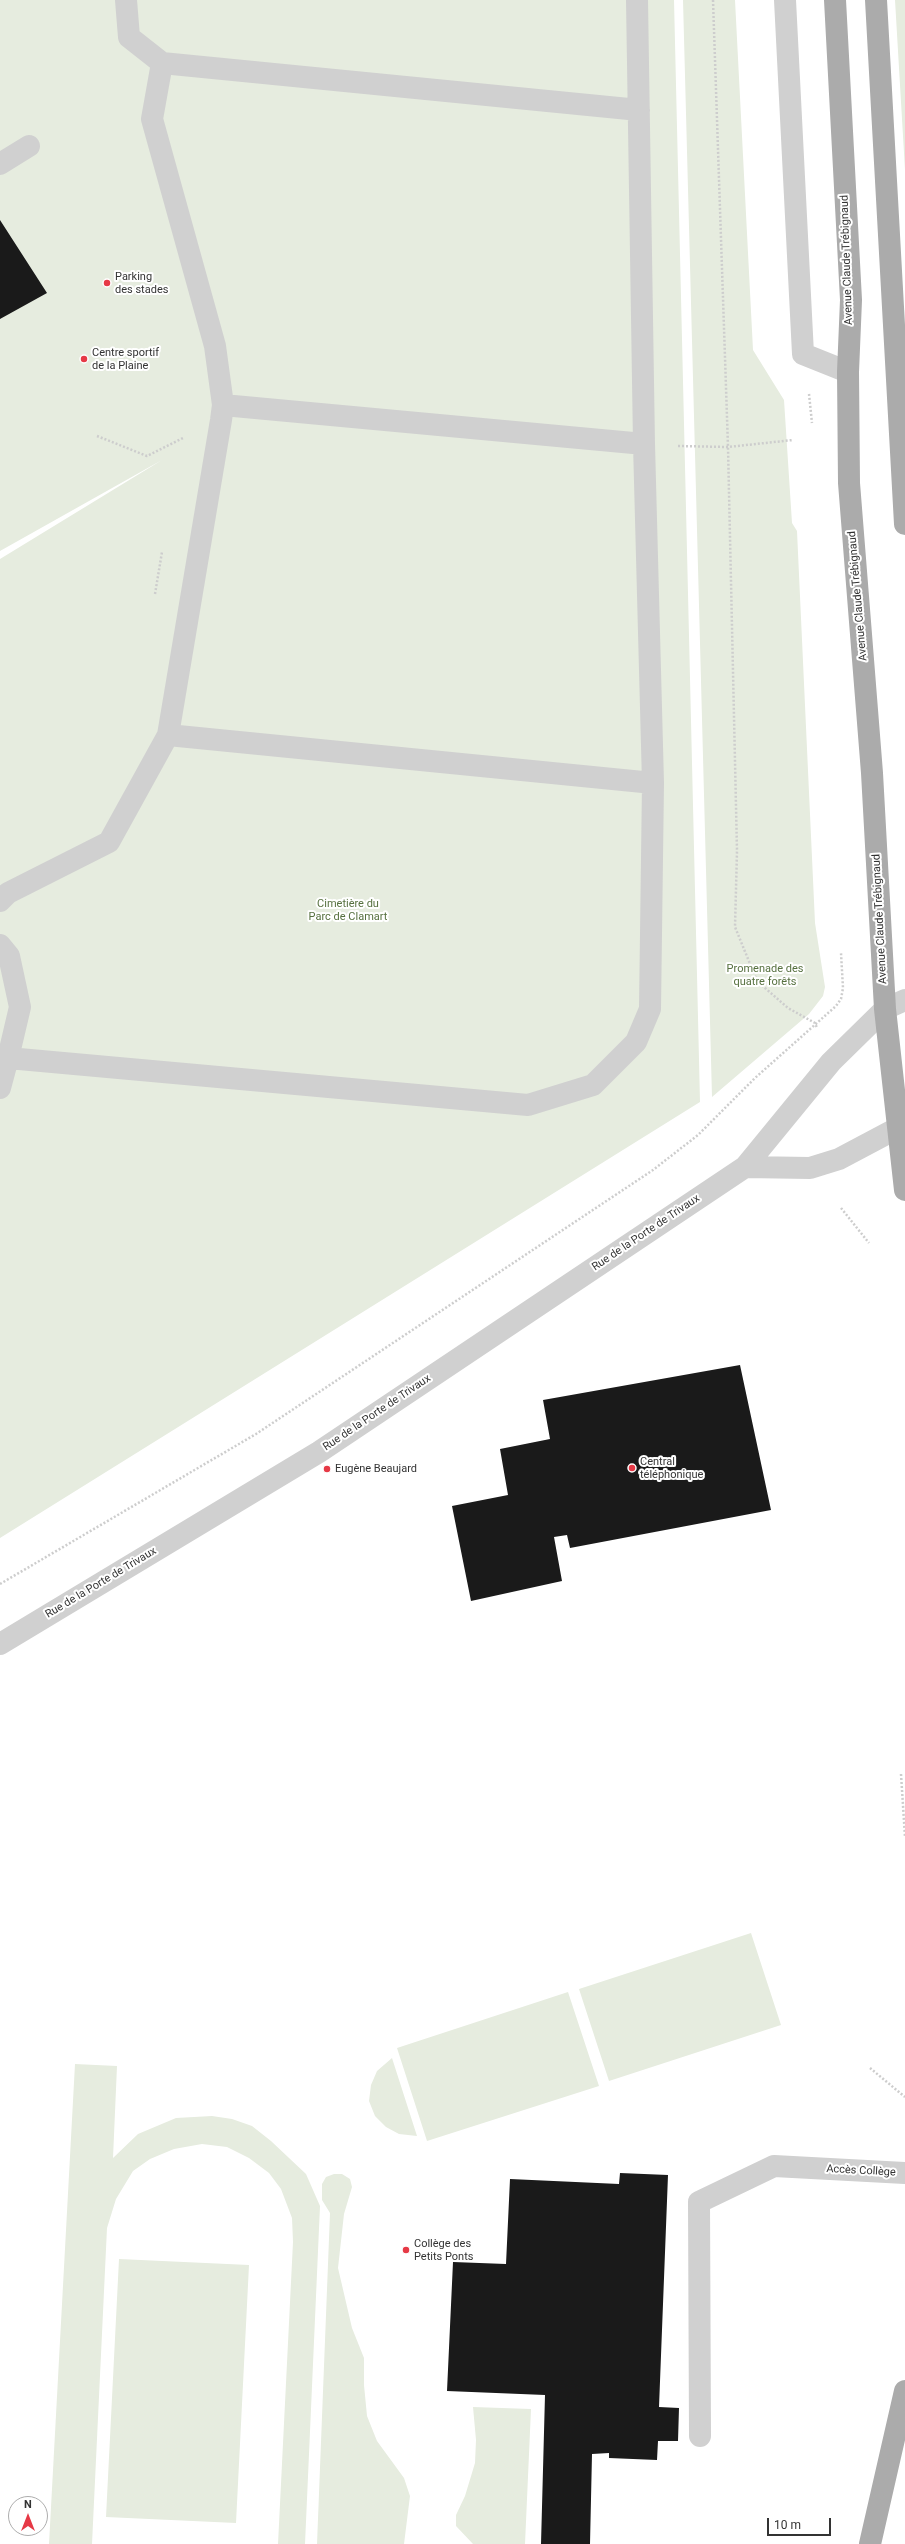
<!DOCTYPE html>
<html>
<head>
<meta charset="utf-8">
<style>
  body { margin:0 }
  #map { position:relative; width:905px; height:2544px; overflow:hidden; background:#fff; font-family:Roboto,sans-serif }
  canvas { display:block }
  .north { position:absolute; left:8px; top:2496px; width:40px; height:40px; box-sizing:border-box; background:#fff; border:1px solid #adadad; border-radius:50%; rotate:0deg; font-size:11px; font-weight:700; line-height:16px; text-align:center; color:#333 }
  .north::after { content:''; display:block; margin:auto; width:14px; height:18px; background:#e63946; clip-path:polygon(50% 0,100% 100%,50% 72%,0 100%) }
  .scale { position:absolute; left:767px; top:2518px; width:64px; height:18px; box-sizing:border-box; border:2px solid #333; border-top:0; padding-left:5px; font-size:12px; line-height:14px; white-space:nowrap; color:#333; -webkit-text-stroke:3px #fff; paint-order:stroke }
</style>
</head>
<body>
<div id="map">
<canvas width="905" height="2544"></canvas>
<div class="north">N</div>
<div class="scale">10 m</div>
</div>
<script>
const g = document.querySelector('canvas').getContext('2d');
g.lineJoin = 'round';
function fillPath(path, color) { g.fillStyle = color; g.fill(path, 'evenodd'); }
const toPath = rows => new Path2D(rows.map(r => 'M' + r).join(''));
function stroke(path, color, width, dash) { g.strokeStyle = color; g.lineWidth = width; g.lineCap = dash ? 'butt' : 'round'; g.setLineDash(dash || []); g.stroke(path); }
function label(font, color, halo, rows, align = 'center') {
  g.font = font + ' Roboto,sans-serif'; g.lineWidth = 4; g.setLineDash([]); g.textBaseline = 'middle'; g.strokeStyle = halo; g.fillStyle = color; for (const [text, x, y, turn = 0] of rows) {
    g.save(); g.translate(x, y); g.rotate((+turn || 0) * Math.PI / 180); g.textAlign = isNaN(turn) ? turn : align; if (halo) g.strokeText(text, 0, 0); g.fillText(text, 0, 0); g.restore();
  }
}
const green = toPath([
  [0,0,674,0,700,1102,0,1538,0,559,162,460,0,551],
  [683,0,735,0,753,350,784,400,792,523,797,531,815,923,825,987,823,996,809,1014,712,1097],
  [895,0,905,0,905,170],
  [751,1933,781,2025,609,2081,579,1989],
  [568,1992,599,2086,427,2141,397,2048],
  [392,2058,417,2136,399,2134,386,2127,375,2116,369,2101,371,2085,377,2071],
  [75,2064,117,2066,113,2158,138,2134,176,2118,212,2116,232,2119,252,2126,271,2141,306,2174,320,2206,305,2544,278,2544,293,2242,292,2218,281,2189,269,2173,249,2158,227,2147,202,2144,174,2149,150,2159,133,2171,116,2199,107,2228,92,2544,49,2544],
  [334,2174,342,2174,350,2179,352,2187,344,2214,338,2268,352,2328,364,2358,364,2385,367,2416,377,2441,404,2478,410,2496,404,2544,317,2544,330,2213,322,2200,322,2184,326,2177],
  [119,2259,249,2265,236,2523,106,2517],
  [473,2407,531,2409,525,2544,473,2544,456,2526,456,2515,465,2496,475,2463,476,2440]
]);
const building = toPath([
  [0,220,47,293,0,319],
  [740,1365,771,1510,570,1548,567,1535,554,1537,562,1581,471,1601,452,1506,508,1495,500,1449,550,1439,543,1400],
  [620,2173,668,2175,659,2407,679,2408,678,2441,658,2441,657,2460,609,2458,609,2453,592,2454,590,2544,541,2544,545,2395,447,2391,453,2262,506,2264,510,2179,619,2184]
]);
const path = toPath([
  [713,0,728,447,737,851,735,927,757,981,788,1008,815,1023,817,1028],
  [809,394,812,423],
  [97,436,147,456,183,438],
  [678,446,728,447,793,440],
  [155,594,162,552],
  [841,1208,869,1243],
  [0,1584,256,1434,653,1170,698,1135,755,1078,836,1006,841,999,843,988,841,953],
  [901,1774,905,1837],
  [870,2068,905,2097]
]);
const service = toPath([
  [785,0,803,354,848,372],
  [162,63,639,110],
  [0,164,29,146],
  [223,405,644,444],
  [168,735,653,783],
  [0,901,8,893,109,842,168,735,221,420,223,405,215,346,152,119,162,63,129,37,126,0],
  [0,945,9,956,20,1007,8,1058,528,1105,593,1085,636,1042,650,1009,653,783,644,444,637,0],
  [0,1088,8,1058],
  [700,2436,699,2202,774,2166,905,2173]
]);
const tertiary = toPath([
  [745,1167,810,1168,839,1159,905,1124],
  [0,1644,319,1452,745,1167,831,1062,885,1009,905,1000]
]);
const primary = toPath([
  [835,0,851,300,848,372,849,483,872,773,885,1009,905,1190],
  [876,0,905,524],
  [870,2544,905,2391]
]);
const markers = [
  [107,283,4,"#e63946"],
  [84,359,4,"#e63946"],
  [632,1468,4,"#e63946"],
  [327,1469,4,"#e63946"],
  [406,2250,4,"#e63946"]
];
const streetNames = [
  ["Avenue Claude Trébignaud",847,260,-92],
  ["Avenue Claude Trébignaud",858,596,-95],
  ["Avenue Claude Trébignaud",880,919,-93],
  ["Rue de la Porte de Trivaux",646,1233,-34],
  ["Rue de la Porte de Trivaux",377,1413,-34],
  ["Rue de la Porte de Trivaux",101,1583,-31],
  ["Accès Collège",861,2171,3]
];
const poiNames = [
  ["Parking",115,277],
  ["des stades",115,290],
  ["Centre sportif",92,353],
  ["de la Plaine",92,366],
  ["Central",640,1462],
  ["téléphonique",640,1475],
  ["Eugène Beaujard",335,1469],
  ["Collège des",414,2244],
  ["Petits Ponts",414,2257]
];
const parkNames = [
  ["Cimetière du",348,904],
  ["Parc de Clamart",348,917],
  ["Promenade des",765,969],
  ["quatre forêts",765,982]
];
fillPath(green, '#e6ecdf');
fillPath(building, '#1a1a1a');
stroke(path, '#cdcdcd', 2.5, [2, 2]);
stroke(service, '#d0d0d0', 22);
stroke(tertiary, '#d0d0d0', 22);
stroke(primary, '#ababab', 22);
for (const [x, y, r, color] of markers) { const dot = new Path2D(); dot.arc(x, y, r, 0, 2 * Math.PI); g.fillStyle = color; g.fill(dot); stroke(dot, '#fff', 1.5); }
label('11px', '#333', '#fff', streetNames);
label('11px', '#333', '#fff', poiNames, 'left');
label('11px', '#56703f', '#fff', parkNames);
</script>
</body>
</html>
